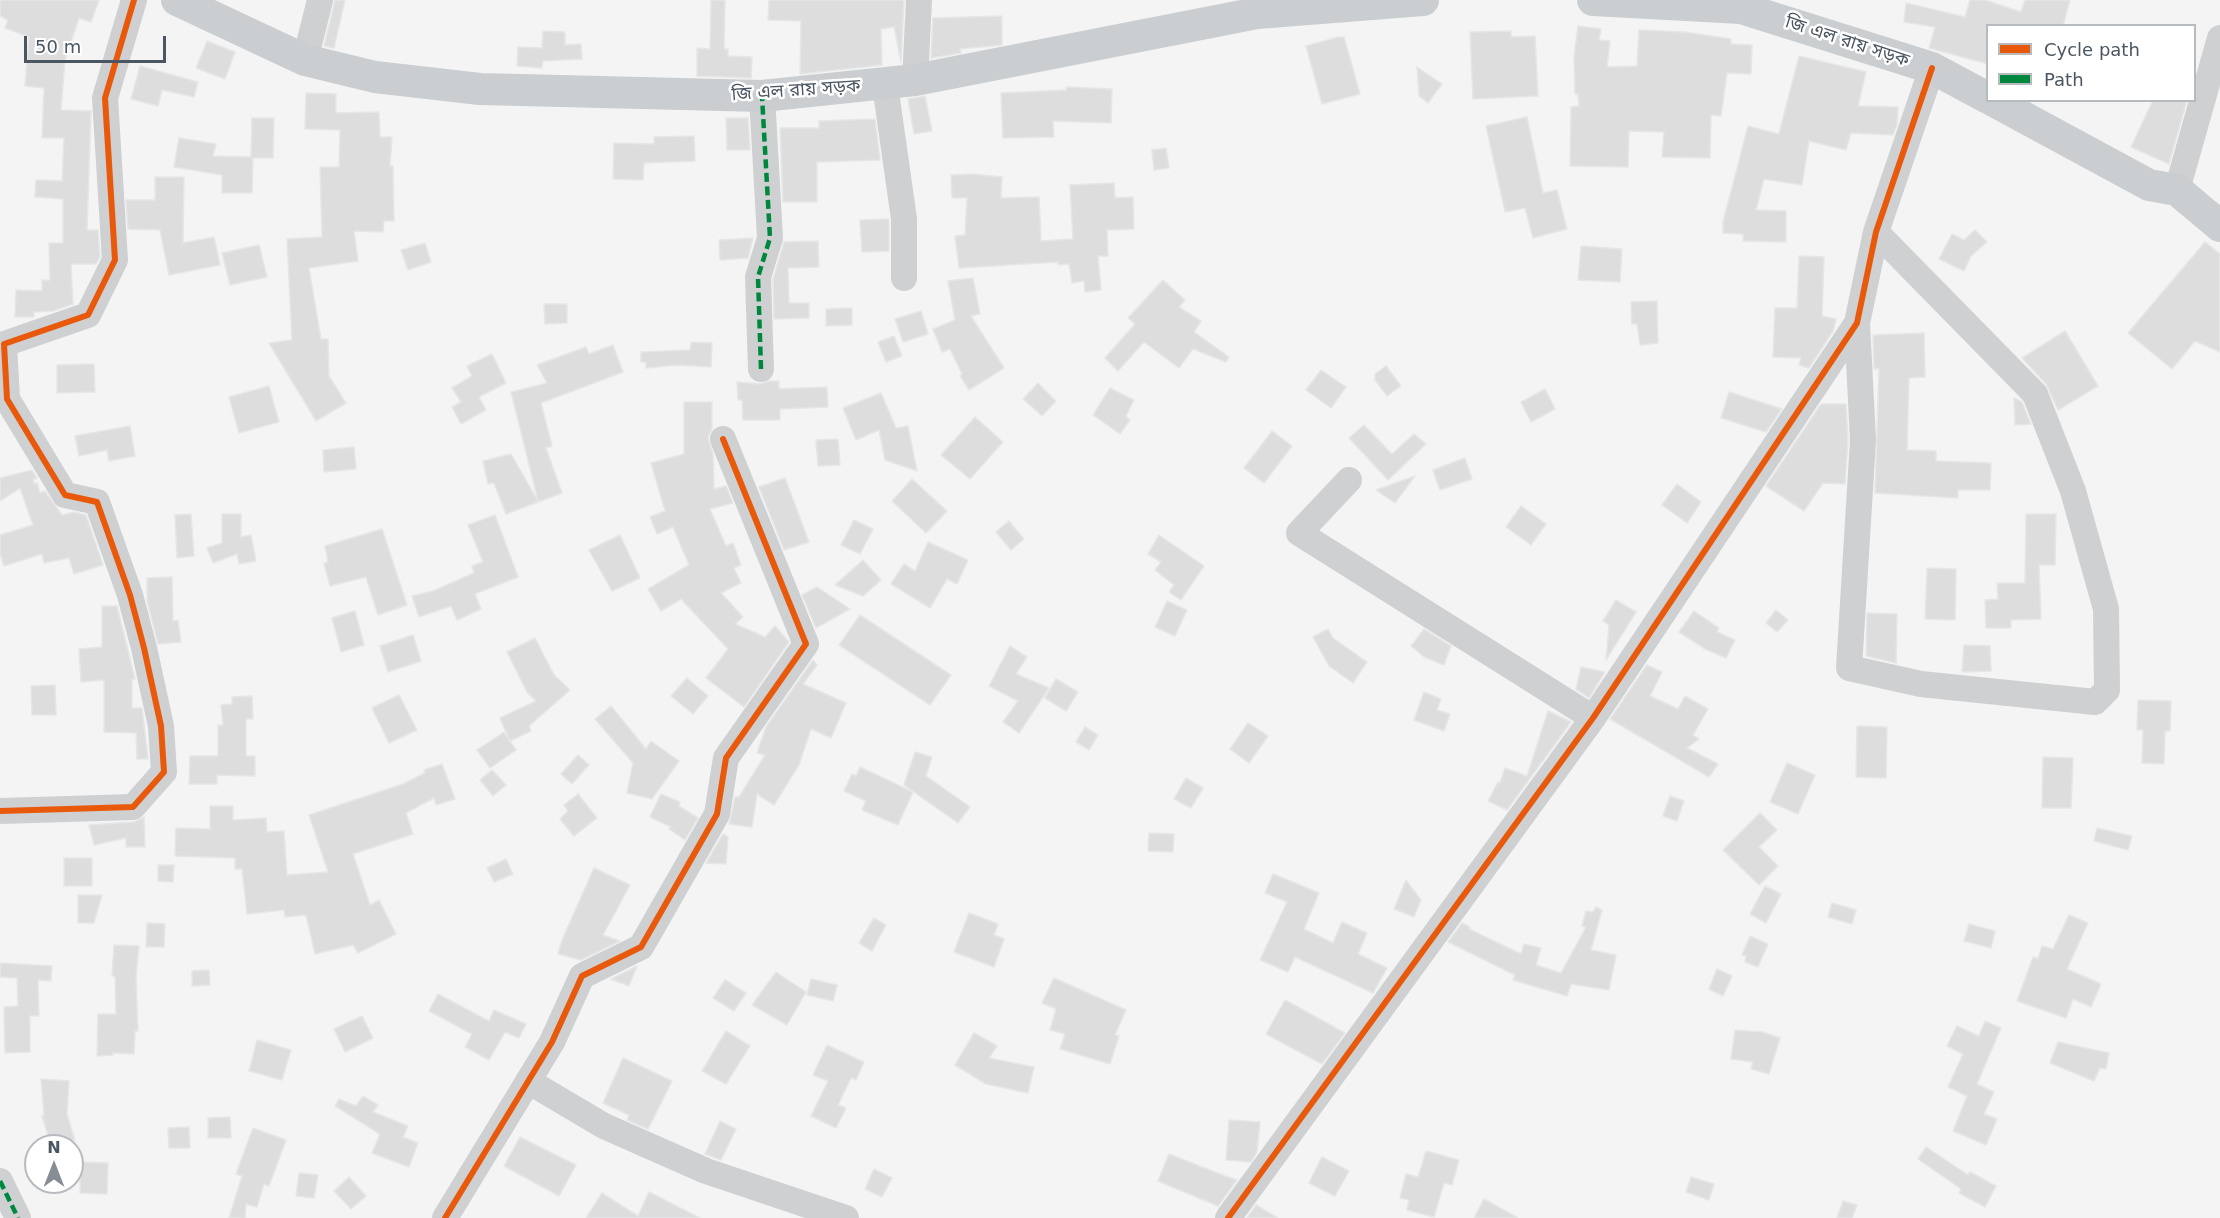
<!DOCTYPE html>
<html>
<head>
<meta charset="utf-8">
<style>
  body { margin:0 }
  #map { position:relative; width:2220px; height:1218px; overflow:hidden; background:#f4f4f4; font-family:"DejaVu Sans",sans-serif }
  canvas { display:block }
  .legend { position:absolute; left:1986px; top:24px; width:210px; height:78px; box-sizing:border-box; background:#fff; border:2px solid #b7bbc0; margin:0; padding:8px 10px; list-style:none; font-size:18px; color:#4a5661 }
  .legend li { display:flex; align-items:center; gap:12px; height:30px }
  .legend b { width:30px; border:2px solid #b7bbc0 }
  .north { position:absolute; left:24px; top:1134px; width:60px; height:60px; box-sizing:border-box; background:#fff; border:2px solid #b7bbc0; border-radius:50%; rotate:0deg; font-size:16px; font-weight:700; line-height:24px; text-align:center; color:#4a5661 }
  .north::after { content:''; display:block; margin:auto; width:21px; height:27px; background:#868d94; clip-path:polygon(50% 0,100% 100%,50% 72%,0 100%) }
  .scale { position:absolute; left:24px; top:36px; width:142px; height:27px; box-sizing:border-box; border:3px solid #4a5661; border-top:0; padding-left:8px; font-size:18px; line-height:21px; white-space:nowrap; color:#4a5661; -webkit-text-stroke:4px #fff; paint-order:stroke }
</style>
</head>
<body>
<div id="map">
<canvas width="2220" height="1218"></canvas>
<ul class="legend">
<li><b style="height:8px;background:#e8590c"></b>Cycle path</li>
<li><b style="height:8px;background:#00873e"></b>Path</li>
</ul>
<div class="north">N</div>
<div class="scale">50 m</div>
</div>
<script>
const g = document.querySelector('canvas').getContext('2d');
g.lineJoin = 'round';
function fillPath(path, color) { g.fillStyle = color; g.fill(path, 'evenodd'); }
const toPath = rows => new Path2D(rows.map(r => 'M' + r).join(''));
function stroke(path, color, width, dash) { g.strokeStyle = color; g.lineWidth = width; g.lineCap = dash ? 'butt' : 'round'; g.setLineDash(dash || []); g.stroke(path); }
function label(font, color, halo, rows, align = 'center') {
  g.font = font + ' "DejaVu Sans","Noto Sans Bengali",sans-serif'; g.lineWidth = 5; g.setLineDash([]); g.textBaseline = 'middle'; g.strokeStyle = halo; g.fillStyle = color; for (const [text, x, y, turn = 0] of rows) {
    g.save(); g.translate(x, y); g.rotate((+turn || 0) * Math.PI / 180); g.textAlign = isNaN(turn) ? turn : align; if (halo) g.strokeText(text, 0, 0); g.fillText(text, 0, 0); g.restore();
  }
}
const building = toPath([
  [0,0,99,0,91,22,79,18,65,60,61,110,91,111,87,230,98,230,100,257,96,264,71,264,73,304,53,311,34,312,34,317,15,317,16,290,42,291,42,280,50,280,49,243,63,243,63,199,35,197,36,180,62,181,64,138,42,138,44,88,25,86,29,37,5,28,8,20,0,16,0,0],
  [335,0,345,0,334,48,324,46,335,0],
  [711,0,725,0,724,49,728,49,728,56,752,57,751,78,697,76,697,48,710,49,711,0],
  [769,0,904,0,901,62,894,27,881,29,882,65,800,74,801,21,768,20,769,0],
  [1970,0,1985,0,2021,12,2025,0,2070,0,2063,26,1988,26,1988,64,1929,48,1935,27,1904,22,1906,3,1965,17,1970,0],
  [1002,16,1002,45,960,49,961,53,931,58,933,18,1002,16],
  [1578,26,1601,29,1599,40,1610,41,1607,67,1637,66,1639,30,1684,32,1731,39,1731,44,1752,45,1751,74,1727,73,1721,116,1711,115,1710,158,1662,157,1664,132,1629,131,1628,167,1570,166,1571,107,1579,106,1578,94,1575,94,1574,57,1578,26],
  [543,31,565,32,565,45,581,44,582,59,543,61,542,68,517,66,518,47,542,48,543,31],
  [1511,31,1511,37,1535,36,1538,96,1473,99,1470,32,1511,31],
  [1338,37,1344,37,1360,94,1322,104,1306,46,1338,37],
  [207,41,235,52,225,79,196,68,207,41],
  [1799,56,1866,72,1858,106,1898,107,1897,125,1893,135,1851,133,1846,150,1809,141,1802,185,1764,179,1756,210,1786,211,1786,242,1743,241,1743,234,1723,233,1723,222,1748,126,1779,134,1799,56],
  [140,66,198,82,194,97,162,90,158,106,131,99,140,66],
  [1417,67,1442,84,1428,103,1419,96,1417,67],
  [1066,87,1112,89,1111,123,1053,121,1054,137,1003,138,1001,93,1066,90,1066,87],
  [306,93,336,94,336,113,379,112,380,137,392,137,390,166,393,166,394,221,384,221,383,232,354,231,358,261,309,268,321,339,328,339,329,376,346,403,316,421,269,343,292,340,287,239,322,237,320,167,339,167,340,130,305,129,306,93],
  [925,96,932,131,914,134,908,99,925,96],
  [2153,100,2187,100,2169,164,2131,147,2153,100],
  [1527,117,1543,193,1557,190,1567,229,1533,238,1525,208,1505,212,1486,126,1527,117],
  [252,118,274,118,273,158,253,158,252,193,222,193,222,175,174,167,179,138,216,144,213,156,251,157,252,118],
  [726,118,748,118,750,150,727,150,726,118],
  [875,119,880,160,817,162,817,202,783,202,780,128,819,128,819,121,875,119],
  [694,136,695,161,644,163,643,180,613,179,614,143,654,144,654,137,694,136],
  [1166,148,1169,168,1154,170,1152,150,1166,148],
  [972,174,1002,177,1001,198,1039,197,1041,241,1073,239,1070,185,1114,183,1115,198,1133,197,1134,229,1107,230,1108,256,1098,256,1101,290,1085,292,1084,281,1072,283,1069,264,1058,265,1058,262,959,268,955,236,965,235,967,198,952,198,951,175,972,174],
  [155,177,184,177,183,243,214,237,220,265,169,275,160,230,128,229,126,200,155,200,155,177],
  [889,219,889,251,862,252,860,220,889,219],
  [1975,230,1987,242,1971,256,1964,271,1939,259,1952,234,1964,240,1975,230],
  [753,238,748,258,720,260,719,240,753,238],
  [818,241,819,267,788,268,789,303,809,303,809,318,774,319,773,279,784,242,818,241],
  [2205,242,2220,254,2220,352,2195,341,2172,369,2128,333,2205,242],
  [425,243,431,262,408,270,401,250,425,243],
  [259,245,267,277,230,285,222,253,259,245],
  [1581,246,1622,249,1620,282,1578,280,1581,246],
  [1799,256,1824,257,1822,316,1836,319,1833,331,1809,368,1799,365,1801,358,1773,357,1775,308,1797,308,1799,256],
  [973,278,980,314,971,316,1004,368,969,390,960,376,962,374,950,349,942,352,933,329,955,320,948,281,973,278],
  [1163,280,1185,300,1179,307,1201,321,1194,332,1229,357,1226,362,1193,349,1179,368,1144,342,1118,371,1105,358,1135,324,1128,318,1163,280],
  [1657,301,1658,343,1640,345,1637,324,1632,324,1631,302,1657,301],
  [544,304,567,304,567,323,545,324,544,304],
  [852,308,852,325,826,326,826,309,852,308],
  [921,311,928,334,903,342,895,319,921,311],
  [2065,331,2098,386,2058,410,2046,384,2022,358,2065,331],
  [1924,333,1925,377,1909,378,1907,450,1936,451,1936,461,1991,463,1990,490,1958,490,1958,498,1875,493,1879,369,1874,369,1873,335,1924,333],
  [894,336,902,356,886,362,878,342,894,336],
  [691,342,712,343,711,367,678,365,646,368,646,362,641,362,641,352,690,350,691,342],
  [613,345,623,372,541,403,552,446,546,448,562,493,506,514,494,483,488,484,483,461,511,454,538,501,511,392,547,383,537,365,586,347,589,354,613,345],
  [492,354,506,383,479,397,486,410,461,424,452,407,461,402,452,388,472,376,467,366,492,354],
  [94,364,95,392,57,393,57,365,94,364],
  [1386,366,1401,386,1387,396,1375,380,1375,374,1386,366],
  [1321,370,1346,387,1331,408,1306,390,1321,370],
  [769,381,779,381,779,389,827,387,828,407,780,409,780,420,743,420,742,400,738,400,737,382,761,384,769,381],
  [1038,383,1056,401,1042,416,1023,399,1038,383],
  [269,386,279,422,239,433,229,397,269,386],
  [1110,388,1134,400,1126,416,1130,420,1120,434,1093,415,1110,388],
  [1545,389,1555,409,1531,422,1521,402,1545,389],
  [1729,392,1782,409,1766,432,1721,418,1729,392],
  [881,393,896,428,908,426,917,471,885,460,879,430,856,440,843,408,881,393],
  [2014,398,2022,402,2031,424,2015,425,2014,398],
  [684,402,712,402,712,429,708,438,713,453,714,489,726,486,733,503,710,509,726,546,733,543,741,565,734,568,741,583,721,593,743,617,735,624,765,637,775,626,789,642,744,707,706,678,728,649,681,599,661,611,648,589,689,565,673,527,657,534,650,517,665,511,651,463,684,454,684,402],
  [1821,404,1846,404,1848,440,1845,484,1823,483,1804,511,1766,486,1821,404],
  [975,417,1003,442,970,479,941,455,975,417],
  [1364,425,1392,454,1414,434,1426,444,1388,480,1349,438,1364,425],
  [130,426,135,456,109,461,107,450,79,456,75,436,130,426],
  [1272,431,1292,446,1264,483,1244,468,1272,431],
  [838,439,840,465,818,466,816,440,838,439],
  [354,447,356,469,324,472,323,450,354,447],
  [1465,458,1472,479,1440,490,1433,470,1465,458],
  [32,470,37,478,33,480,34,484,37,483,40,493,45,491,62,515,74,512,86,515,103,565,74,574,69,558,44,563,42,554,4,566,0,554,0,535,33,525,20,488,0,501,0,478,32,470],
  [1415,476,1395,503,1376,490,1415,476],
  [785,478,809,542,784,550,759,487,785,478],
  [912,479,947,511,926,533,892,501,912,479],
  [1677,484,1701,502,1687,523,1662,505,1677,484],
  [1521,506,1546,524,1531,545,1506,527,1521,506],
  [191,514,194,556,177,558,175,515,191,514],
  [222,514,241,514,241,537,251,535,256,561,239,564,237,554,213,563,207,548,222,543,222,514],
  [2026,514,2056,514,2055,565,2039,565,2041,619,2011,620,2011,628,1986,628,1985,600,1998,599,1997,583,2025,583,2026,514],
  [495,515,518,577,475,594,481,609,457,620,451,606,419,617,412,596,433,591,474,573,472,566,483,562,468,525,495,515],
  [854,520,873,529,860,554,841,545,854,520],
  [1009,521,1024,539,1011,550,996,532,1009,521],
  [382,529,407,605,378,615,366,577,330,586,324,563,328,562,325,546,382,529],
  [620,535,640,578,612,591,589,550,620,535],
  [1159,535,1204,566,1181,600,1169,592,1174,585,1155,570,1161,562,1148,554,1159,535],
  [928,542,968,560,957,584,947,579,930,608,891,584,904,564,915,571,928,542],
  [863,560,881,580,863,596,835,585,863,560],
  [1927,568,1956,569,1955,620,1925,619,1927,568],
  [172,577,173,621,178,620,181,642,158,644,147,601,147,578,172,577],
  [817,587,850,609,816,628,802,595,817,587],
  [1616,600,1636,612,1606,660,1609,625,1603,621,1616,600],
  [1167,601,1187,610,1175,636,1155,627,1167,601],
  [102,606,117,606,135,679,132,679,132,708,142,708,148,759,137,759,136,733,104,732,104,680,81,682,79,649,102,647,102,606],
  [1776,610,1788,620,1777,632,1766,623,1776,610],
  [355,611,364,645,341,652,332,618,355,611],
  [1694,611,1719,628,1717,632,1735,640,1726,658,1705,649,1679,632,1694,611],
  [1867,613,1897,614,1896,663,1866,656,1867,613],
  [860,615,951,675,930,705,839,645,860,615],
  [1328,629,1333,638,1367,662,1353,683,1329,666,1313,637,1328,629],
  [1424,629,1451,646,1444,665,1424,657,1411,646,1424,629],
  [413,635,421,661,388,672,380,646,413,635],
  [535,638,554,675,570,690,529,726,531,731,510,741,500,718,536,701,527,692,507,652,535,638],
  [1964,645,1990,646,1991,671,1962,672,1964,645],
  [1010,646,1027,657,1016,674,1049,688,1019,733,1003,722,1018,701,989,686,1010,646],
  [813,660,817,665,803,684,846,703,831,738,811,729,799,765,774,805,757,794,752,827,729,824,735,797,739,797,765,755,757,753,766,727,813,660],
  [1647,665,1662,672,1650,696,1678,709,1685,696,1708,709,1693,735,1699,739,1687,748,1718,764,1709,777,1610,719,1647,665],
  [1581,667,1605,672,1589,698,1576,689,1581,667],
  [687,678,708,696,693,714,671,696,687,678],
  [1056,679,1078,692,1066,711,1045,698,1056,679],
  [55,685,56,715,32,715,31,686,55,685],
  [1424,692,1441,699,1437,710,1450,714,1444,731,1414,720,1424,692],
  [399,695,417,730,389,743,372,708,399,695],
  [252,696,253,719,246,719,246,756,255,756,255,776,217,775,217,784,189,784,190,756,218,756,218,725,223,725,221,705,232,704,232,697,252,696],
  [2138,700,2171,701,2170,731,2165,731,2164,764,2142,763,2143,730,2137,730,2138,700],
  [611,706,646,749,651,741,679,761,652,799,627,793,633,763,595,719,611,706],
  [1548,711,1571,722,1507,810,1488,801,1498,782,1500,783,1505,768,1527,776,1548,711],
  [1248,723,1268,736,1249,763,1230,749,1248,723],
  [1857,726,1887,727,1886,778,1856,777,1857,726],
  [1085,727,1098,735,1089,750,1076,742,1085,727],
  [504,732,516,750,490,768,477,750,504,732],
  [915,752,932,757,926,776,970,807,958,823,904,785,915,752],
  [578,755,589,765,572,784,561,774,578,755],
  [2043,757,2073,758,2071,808,2042,808,2043,757],
  [1787,763,1815,775,1798,814,1770,802,1787,763],
  [442,764,455,799,436,805,434,798,406,813,413,834,353,854,370,905,379,900,396,934,358,953,353,945,315,954,306,915,285,917,284,910,247,914,242,869,235,869,235,858,175,856,176,828,210,829,210,806,233,806,233,820,266,818,267,832,284,831,287,875,328,872,309,815,403,784,425,773,424,770,442,764],
  [860,767,913,792,898,825,862,810,866,801,844,791,852,774,856,776,860,767],
  [492,770,506,785,493,796,480,780,492,770],
  [1186,778,1203,788,1191,808,1174,799,1186,778],
  [578,794,597,818,574,836,560,819,568,811,564,805,578,794],
  [661,794,680,802,679,806,698,818,685,840,669,829,671,827,650,817,661,794],
  [1670,796,1684,801,1677,821,1663,816,1670,796],
  [1760,813,1777,830,1759,847,1778,866,1759,885,1723,850,1760,813],
  [144,817,145,847,126,847,126,838,94,845,89,825,134,822,144,817],
  [2097,828,2132,836,2128,850,2094,841,2097,828],
  [1149,833,1174,834,1173,852,1148,851,1149,833],
  [723,834,728,837,726,864,706,863,723,834],
  [64,858,92,858,92,886,64,886,64,858],
  [506,859,513,874,494,882,487,868,506,859],
  [158,865,174,865,173,882,158,881,158,865],
  [594,868,630,885,603,935,620,941,581,960,558,954,562,940,594,868],
  [1273,874,1319,893,1304,929,1333,943,1342,922,1367,933,1358,954,1387,968,1373,993,1295,957,1288,972,1260,960,1287,902,1265,893,1273,874],
  [1406,880,1421,900,1414,917,1394,909,1406,880],
  [1765,886,1781,894,1766,923,1750,914,1765,886],
  [78,895,102,895,94,923,78,923,78,895],
  [1832,903,1856,910,1852,924,1828,917,1832,903],
  [1596,907,1602,910,1591,950,1616,955,1609,990,1571,984,1567,996,1513,980,1515,975,1448,942,1462,923,1470,927,1469,929,1521,954,1524,944,1541,948,1536,965,1561,973,1586,927,1582,926,1586,911,1593,912,1596,907],
  [969,913,998,924,994,935,1004,939,994,967,954,952,969,913],
  [2069,915,2088,923,2067,969,2101,984,2091,1007,2073,999,2066,1018,2017,1001,2033,957,2038,959,2042,946,2053,949,2069,915],
  [874,918,886,925,872,951,859,943,874,918],
  [147,923,165,924,164,947,146,947,147,923],
  [1969,924,1995,931,1991,948,1964,941,1969,924],
  [1750,936,1768,944,1758,967,1745,962,1746,956,1742,955,1750,936],
  [114,945,139,946,136,977,138,1031,135,1031,134,1054,113,1053,113,1055,97,1056,98,1014,116,1014,115,976,112,976,114,945],
  [0,963,52,966,51,981,38,980,39,1016,30,1016,30,1052,5,1053,4,1007,18,1006,17,978,0,977,0,963],
  [637,966,629,986,611,979,637,966],
  [1717,969,1732,976,1723,996,1709,989,1717,969],
  [209,970,210,985,192,986,192,971,209,970],
  [776,972,806,992,787,1025,752,1005,776,972],
  [1054,978,1126,1010,1115,1035,1119,1036,1110,1064,1060,1049,1065,1034,1050,1030,1056,1009,1042,1003,1054,978],
  [811,979,837,985,833,1001,807,995,811,979],
  [725,980,746,993,734,1011,713,998,725,980],
  [438,994,489,1021,494,1010,526,1024,519,1038,505,1032,489,1060,465,1047,472,1034,429,1011,438,994],
  [1285,1000,1345,1033,1322,1064,1266,1034,1285,1000],
  [362,1016,373,1038,345,1052,334,1029,362,1016],
  [1985,1021,2001,1028,1977,1084,1994,1092,1984,1114,1997,1119,1986,1145,1953,1131,1967,1096,1948,1087,1963,1054,1947,1046,1957,1026,1979,1036,1985,1021],
  [1735,1030,1763,1032,1780,1038,1769,1074,1751,1069,1753,1062,1731,1059,1735,1030],
  [726,1031,750,1046,726,1084,702,1071,726,1031],
  [974,1033,997,1046,989,1058,1034,1067,1028,1093,986,1084,955,1065,974,1033],
  [257,1040,291,1050,282,1080,249,1071,257,1040],
  [2058,1042,2109,1053,2106,1069,2100,1068,2094,1081,2050,1063,2058,1042],
  [827,1045,864,1062,856,1080,851,1078,838,1105,846,1108,836,1128,811,1116,828,1081,813,1075,827,1045],
  [623,1058,672,1081,648,1129,627,1120,629,1115,603,1103,623,1058],
  [41,1079,69,1081,67,1114,75,1141,50,1142,42,1116,44,1115,41,1079],
  [363,1096,378,1105,373,1112,408,1126,403,1137,418,1143,409,1167,372,1153,380,1134,335,1106,339,1099,356,1106,363,1096],
  [230,1117,231,1138,208,1138,208,1118,230,1117],
  [1229,1120,1260,1122,1257,1152,1251,1162,1226,1160,1229,1120],
  [720,1121,736,1129,721,1160,705,1154,720,1121],
  [189,1127,190,1148,169,1148,168,1128,189,1127],
  [253,1128,286,1140,269,1186,264,1184,257,1207,246,1204,245,1218,229,1218,242,1176,236,1174,253,1128],
  [520,1137,576,1165,559,1196,504,1166,520,1137],
  [1926,1147,1968,1175,1970,1172,1996,1186,1985,1207,1959,1193,1961,1189,1918,1159,1926,1147],
  [1426,1151,1459,1160,1452,1185,1444,1183,1434,1217,1407,1210,1409,1200,1400,1198,1406,1174,1418,1177,1426,1151],
  [1169,1154,1225,1176,1237,1180,1218,1206,1158,1181,1169,1154],
  [1322,1157,1349,1171,1335,1196,1309,1183,1322,1157],
  [80,1162,108,1163,107,1194,80,1193,80,1162],
  [874,1169,892,1178,882,1197,865,1189,874,1169],
  [299,1173,318,1175,314,1198,296,1196,299,1173],
  [349,1177,366,1196,351,1209,334,1191,349,1177],
  [1691,1177,1714,1184,1709,1200,1686,1192,1691,1177],
  [649,1192,700,1218,586,1218,602,1193,638,1216,649,1192],
  [1484,1199,1518,1218,1474,1218,1484,1199],
  [1843,1201,1857,1205,1852,1218,1837,1218,1843,1201],
  [1256,1205,1278,1218,1247,1218,1256,1205]
]);
const minor = toPath([
  [305,60,320,0],
  [915,80,919,0],
  [885,85,904,219,904,278],
  [2177,190,2220,38],
  [1857,323,1863,440,1849,668,1921,684,2095,702,2107,690,2106,609,2073,491,2035,394,1876,232],
  [761,369,758,277,770,238,762,96],
  [1349,480,1299,533,1593,718],
  [0,811,133,807,164,772,161,726,144,648,130,595,97,502,65,495,7,399,4,344,88,315,115,260,105,98,134,0],
  [528,1081,604,1126,706,1171,846,1218],
  [0,1181,18,1218],
  [445,1218,552,1042,582,976,641,947,717,814,726,758,806,644,723,439],
  [1228,1218,1593,718,1857,323,1876,232,1932,68]
]);
const major = toPath([
  [177,0,305,60,375,77,480,89,762,96,915,80,1257,13,1423,0],
  [1593,0,1741,8,1932,68,1988,98],
  [1992,100,2149,185,2177,190,2220,226]
]);
const quiet = toPath([
  [761,369,758,277,770,238,762,96],
  [0,1181,18,1218]
]);
const cycleway = toPath([
  [0,811,133,807,164,772,161,726,144,648,130,595,97,502,65,495,7,399,4,344,88,315,115,260,105,98,134,0],
  [445,1218,552,1042,582,976,641,947,717,814,726,758,806,644,723,439],
  [1228,1218,1593,718,1857,323,1876,232,1932,68]
]);
const streetNames = [
  ["জি এল রায় সড়ক",1847,42,18],
  ["জি এল রায় সড়ক",796,91,-4]
];
fillPath(building, '#ddddde');
stroke(building, '#e5e6e7', 1.5);
stroke(minor, '#ced0d2', 26);
stroke(major, '#caced1', 32);
stroke(quiet, '#00873e', 4.5, [9, 4.5]);
stroke(cycleway, '#e8590c', 6);
label('18px', '#4a5661', '#fff', streetNames);
</script>
</body>
</html>
